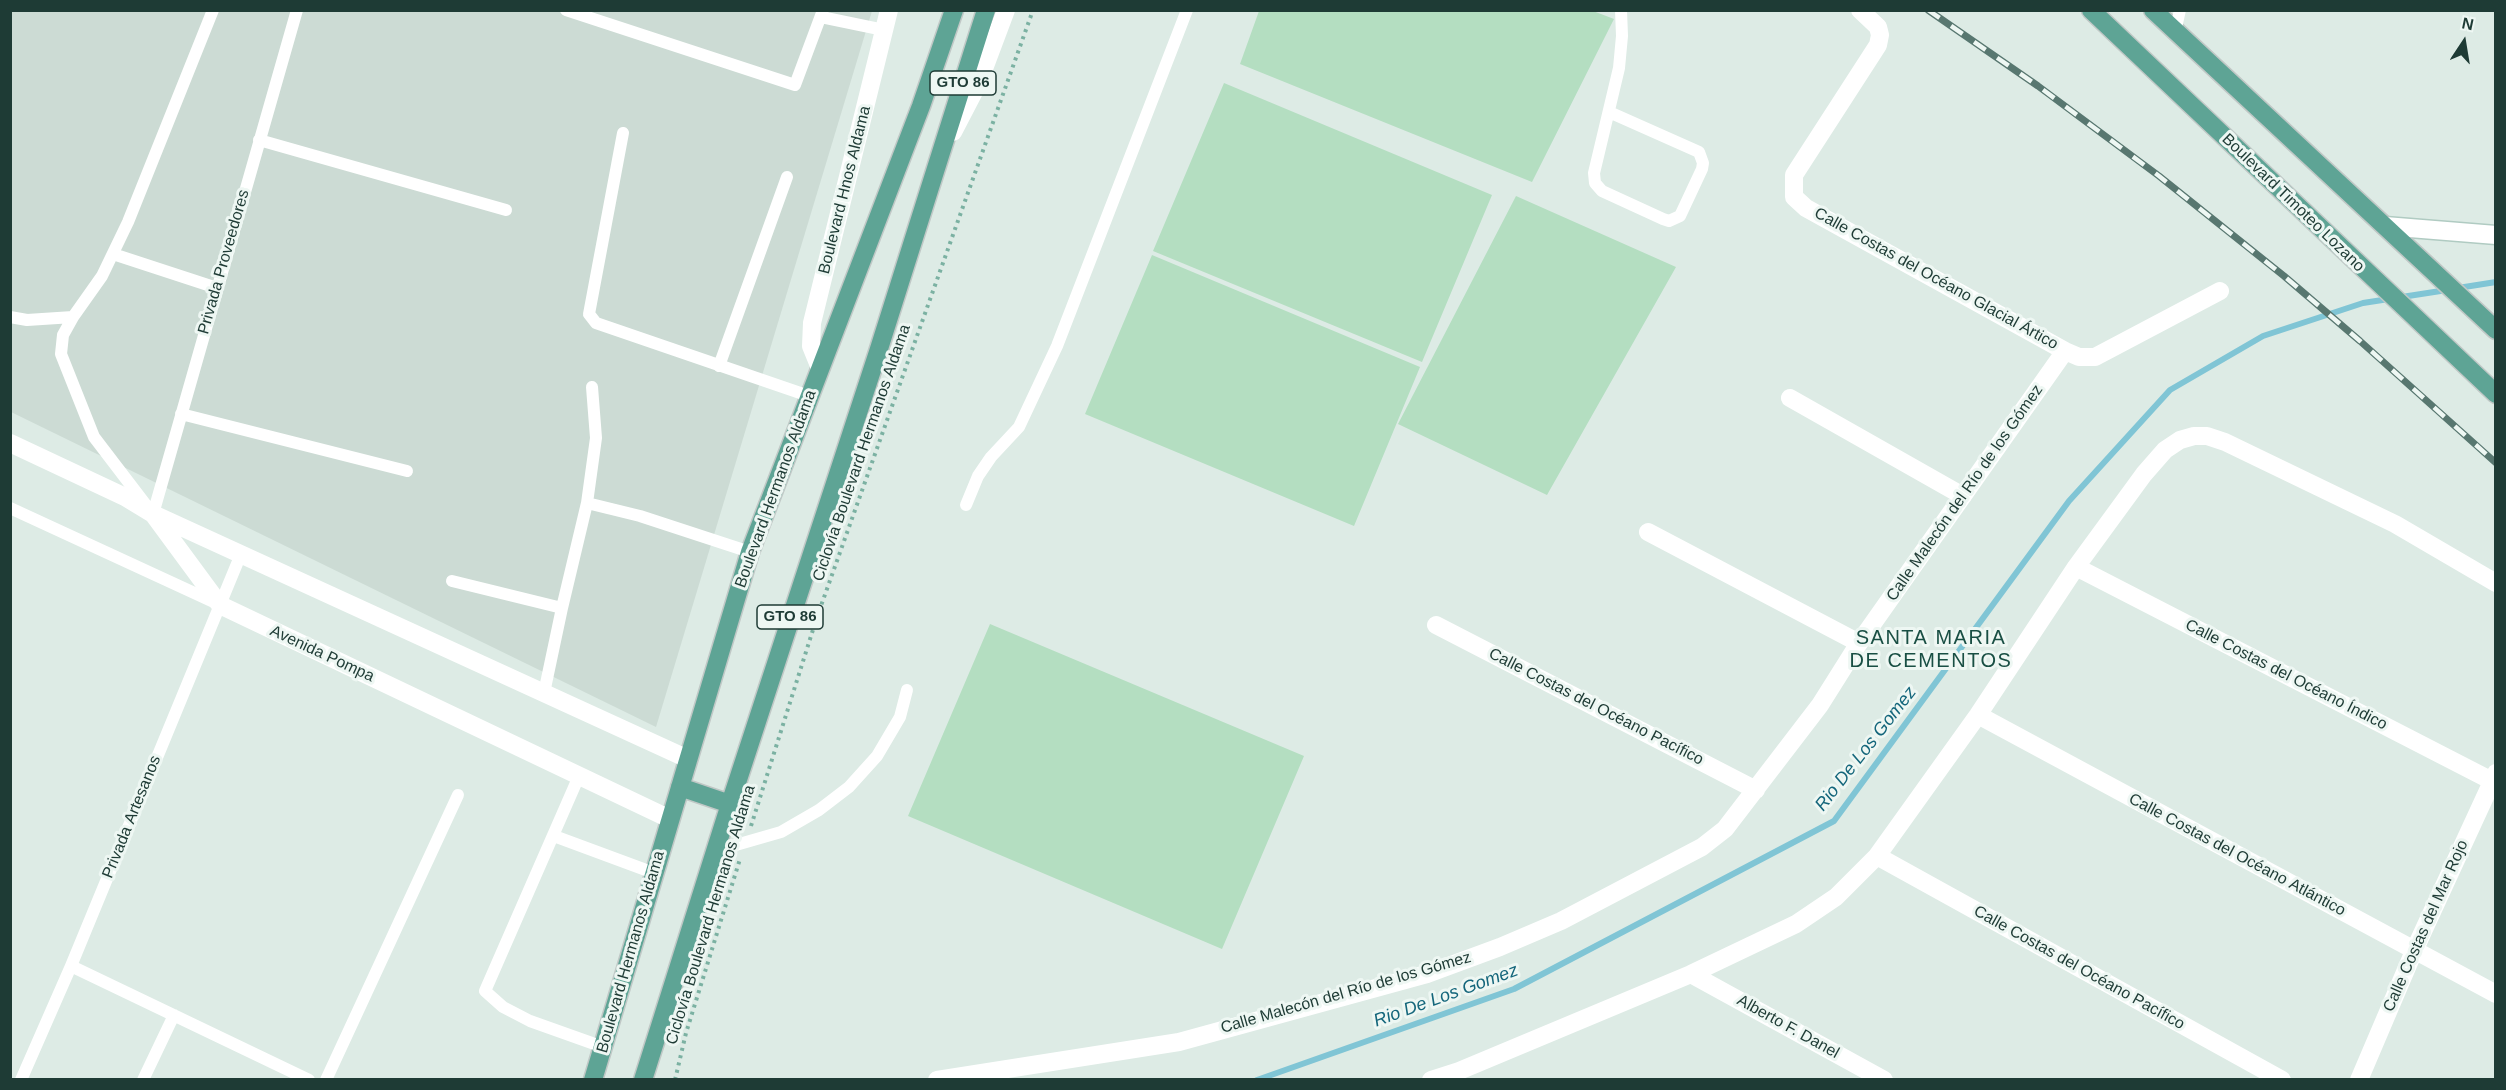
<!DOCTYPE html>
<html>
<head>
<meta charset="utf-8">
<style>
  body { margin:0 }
  #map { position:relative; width:2506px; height:1090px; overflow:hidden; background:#ddebe5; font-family:Arial,sans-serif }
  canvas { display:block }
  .frame { position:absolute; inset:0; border:12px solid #1e3b35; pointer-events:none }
  .north { position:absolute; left:2434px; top:12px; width:60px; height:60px; -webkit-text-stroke:4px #eef7f3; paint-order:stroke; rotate:12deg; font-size:16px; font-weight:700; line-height:24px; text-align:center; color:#1e3b35 }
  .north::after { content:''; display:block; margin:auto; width:21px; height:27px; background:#1e3b35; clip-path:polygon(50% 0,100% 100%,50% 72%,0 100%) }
</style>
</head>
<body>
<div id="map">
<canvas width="2506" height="1090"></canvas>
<div class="frame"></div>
<div class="north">N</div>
</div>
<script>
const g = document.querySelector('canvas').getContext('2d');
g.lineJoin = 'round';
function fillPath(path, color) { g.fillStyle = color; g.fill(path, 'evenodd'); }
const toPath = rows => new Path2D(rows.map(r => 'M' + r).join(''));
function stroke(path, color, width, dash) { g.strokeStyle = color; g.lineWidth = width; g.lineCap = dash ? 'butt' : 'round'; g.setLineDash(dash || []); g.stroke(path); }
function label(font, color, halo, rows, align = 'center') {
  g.font = font + ' Arial,sans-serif'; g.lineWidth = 6; g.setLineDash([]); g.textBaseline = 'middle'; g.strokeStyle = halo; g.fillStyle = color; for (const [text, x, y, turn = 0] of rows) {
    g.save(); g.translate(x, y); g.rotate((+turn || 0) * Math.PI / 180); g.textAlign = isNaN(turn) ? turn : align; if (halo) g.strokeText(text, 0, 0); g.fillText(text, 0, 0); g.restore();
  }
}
const built = toPath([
  [10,11,872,11,656,727,11,412]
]);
const green = toPath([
  [1593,11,1614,19,1532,182,1240,64,1259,11],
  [1224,83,1492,195,1422,362,1153,251],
  [1516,196,1676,267,1547,495,1398,424],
  [1152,255,1420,367,1354,526,1085,414],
  [990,624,1304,756,1222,949,908,816]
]);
const stream = toPath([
  [2458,288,2496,282],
  [1257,1080,1514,989,1834,821,2069,501,2170,390,2263,336,2363,303,2447,290]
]);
const path = toPath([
  [751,826,817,617,1033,10],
  [675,1080,686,1033,740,859]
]);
const lane = toPath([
  [566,10,795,85,823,10],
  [821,17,884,30],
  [2175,32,2180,10],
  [1609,112,1699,152,1703,163,1702,169,1680,216,1669,221,1663,219,1602,191,1595,183,1594,173,1619,68,1622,36,1621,10],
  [623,133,589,314,596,323,809,396],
  [259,140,506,210],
  [113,254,217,288],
  [10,317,27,320,73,317],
  [719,366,787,177],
  [181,414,407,471],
  [587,503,640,516,750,552],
  [966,505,978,476,991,457,1019,427,1057,346,1187,10],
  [10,508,216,603],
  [149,509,94,437,61,354,63,335,73,317,102,276,128,222,213,10],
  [153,514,297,10],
  [452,581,562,608,587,503,596,438,592,387],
  [544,693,562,608],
  [579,776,485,991,503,1007,530,1021,603,1047],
  [554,836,654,873],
  [715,851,781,832,819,810,849,787,877,756,900,717,907,690],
  [71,966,309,1080],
  [21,1080,71,966,241,554],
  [143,1080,174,1015],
  [326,1080,458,795]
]);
const street = toPath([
  [1860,10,1878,27,1880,35,1878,45,1794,175,1794,197,1806,208,2065,351],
  [953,132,979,82,1006,10],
  [820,368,811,346,812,323,889,10],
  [1790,398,1963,496],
  [10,443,125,497,153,514,220,605,670,819],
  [153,514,688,759],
  [1648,532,1859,643],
  [2076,567,2496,783],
  [1436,625,1756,790],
  [1978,715,2496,994],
  [1877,856,2282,1080],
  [1691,974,1884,1080],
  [937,1080,1179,1042,1427,974,1500,947,1561,921,1702,847,1725,829,1820,705,1859,643,2065,351,2079,357,2095,357,2220,291],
  [1431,1080,1459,1071,1691,974,1796,924,1836,897,1877,856,1978,715,2076,567,2144,474,2165,450,2180,440,2194,436,2207,436,2225,442,2395,524,2496,583],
  [2359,1080,2414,951,2496,773]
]);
const secondary = toPath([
  [2385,226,2496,235]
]);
const primary = toPath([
  [2091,10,2496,394],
  [2153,10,2496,330],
  [680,787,730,804],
  [593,1080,750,552,921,106,954,10],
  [643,1080,730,804,878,352,986,10]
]);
const rail = toPath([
  [1928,10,2038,86,2159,176,2284,276,2360,341,2496,463]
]);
const shields = [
  [963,83,66],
  [790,617,66]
];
const shieldNames = [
  ["GTO 86",963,83],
  ["GTO 86",790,617]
];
const streetNames = [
  ["Boulevard Hnos Aldama",845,190,-76],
  ["Boulevard Timoteo Lozano",2293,203,44],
  ["Privada Proveedores",224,262,-74],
  ["Calle Costas del Océano Glacial Ártico",1936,279,29],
  ["Ciclovía Boulevard Hermanos Aldama",862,453,-71],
  ["Boulevard Hermanos Aldama",776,489,-70],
  ["Calle Malecón del Río de los Gómez",1965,493,-55],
  ["Avenida Pompa",322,654,25],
  ["Calle Costas del Océano Índico",2286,675,27],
  ["Calle Costas del Océano Pacífico",1596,707,27],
  ["Privada Artesanos",132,817,-68],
  ["Calle Costas del Océano Atlántico",2237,855,28],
  ["Ciclovía Boulevard Hermanos Aldama",711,915,-73],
  ["Calle Costas del Mar Rojo",2426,926,-66],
  ["Boulevard Hermanos Aldama",631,952,-74],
  ["Calle Costas del Océano Pacífico",2079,968,29],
  ["Calle Malecón del Río de los Gómez",1346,993,-16],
  ["Alberto F. Danel",1788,1027,29]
];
const waterNames = [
  ["Rio De Los Gomez",1866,749,-52],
  ["Rio De Los Gomez",1446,996,-20]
];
const quarterNames = [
  ["SANTA MARIA",1931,638],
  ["DE CEMENTOS",1931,661]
];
fillPath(built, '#ccdbd4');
fillPath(green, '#b4dec1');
stroke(stream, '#80c5d5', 6);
stroke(secondary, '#b0cbc2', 21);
stroke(primary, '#c0c8c6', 21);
stroke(path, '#7bb1a2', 4, [3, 4.5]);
stroke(lane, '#fff', 12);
stroke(street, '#fff', 18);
stroke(secondary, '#fff', 18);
stroke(primary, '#5ea495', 18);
stroke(rail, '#587770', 7);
stroke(rail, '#eef7f3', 4.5, [14]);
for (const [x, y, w] of shields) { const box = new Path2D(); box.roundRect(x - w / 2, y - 12, w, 24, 4.5); g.fillStyle = '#eef7f3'; g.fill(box); stroke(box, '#1e3b35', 1.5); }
label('bold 15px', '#1e3b35', null, shieldNames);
label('16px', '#1e3b35', '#eef7f3', streetNames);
label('italic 18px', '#14667b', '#eef7f3', waterNames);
g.letterSpacing = '1.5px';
label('20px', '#194f44', '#eef7f3', quarterNames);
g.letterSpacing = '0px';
</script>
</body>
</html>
